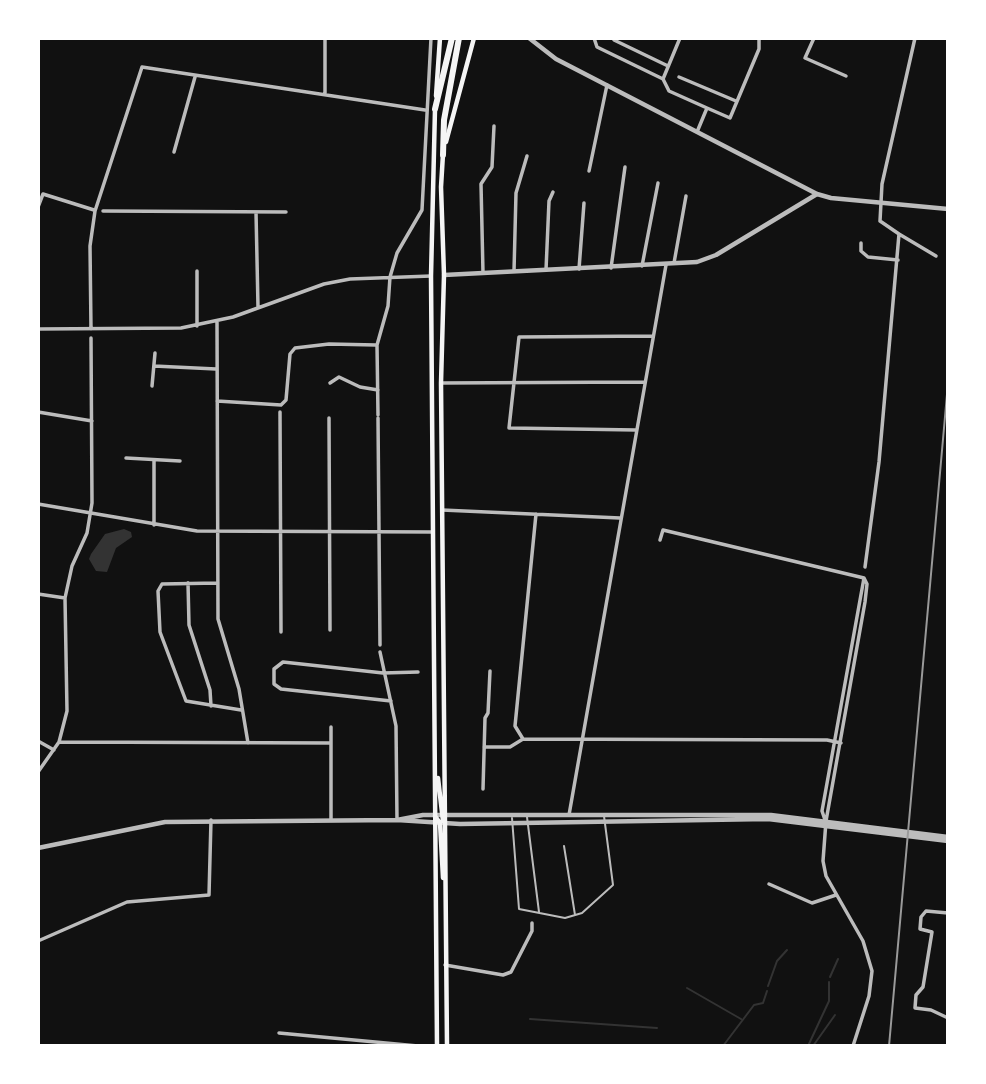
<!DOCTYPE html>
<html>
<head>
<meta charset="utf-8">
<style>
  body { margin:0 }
  #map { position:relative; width:986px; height:1084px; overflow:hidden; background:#111; font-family:"Public Sans",sans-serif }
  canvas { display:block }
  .frame { position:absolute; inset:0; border:40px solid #fff; pointer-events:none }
</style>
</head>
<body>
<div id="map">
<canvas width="986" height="1084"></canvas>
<div class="frame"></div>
</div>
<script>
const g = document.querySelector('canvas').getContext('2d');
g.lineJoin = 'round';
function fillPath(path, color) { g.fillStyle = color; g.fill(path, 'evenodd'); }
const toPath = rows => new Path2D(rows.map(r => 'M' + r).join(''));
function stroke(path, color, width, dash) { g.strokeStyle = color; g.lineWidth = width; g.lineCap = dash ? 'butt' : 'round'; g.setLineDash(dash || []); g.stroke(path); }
const water = toPath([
  [124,529,131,532,132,537,116,548,107,572,96,571,89,559,91,554,105,534]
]);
const stream = toPath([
  [830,977,838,959],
  [768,986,777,961,787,950],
  [687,988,741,1019],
  [530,1019,657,1028],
  [723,1046,754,1005,763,1003,767,991],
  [808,1046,829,1001,829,982],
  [813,1046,835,1015]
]);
const service = toPath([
  [527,817,539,912],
  [512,818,519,909,565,918,582,913,613,885,604,816],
  [564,846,575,915]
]);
const minor = toPath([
  [325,38,325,93],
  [594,38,597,47,663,79,669,91,707,108,697,132],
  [814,38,805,58,846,76],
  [614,40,668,66],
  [679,77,736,101],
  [663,79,680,38],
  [707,108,730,118,759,49,759,38],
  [174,152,195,77],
  [589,171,607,85],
  [38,207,43,194,94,210],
  [103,211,286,212],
  [256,212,258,307],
  [899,234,936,256],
  [861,243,861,251,868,257,898,260],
  [674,263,686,196],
  [642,266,658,183],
  [611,268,625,167],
  [579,269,584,203],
  [546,270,549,201,553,192],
  [514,271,516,193,527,156],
  [483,273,481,184,492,167,494,126],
  [217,322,218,619,239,689,248,743],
  [197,326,197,271],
  [38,329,181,328,233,317,324,284,350,279,431,276],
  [91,329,90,246,95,211,142,67,425,110],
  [154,366,216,369],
  [330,383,339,377,360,387,378,390],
  [441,383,644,382],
  [152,386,155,353],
  [217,401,281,405,286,400,290,354,295,348,329,344,376,345],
  [38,412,92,421],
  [280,412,281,632],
  [378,415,377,345,388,306,390,277,397,253,422,210,431,38],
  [329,418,330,630],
  [378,418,380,645],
  [636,430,509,428,519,337,653,336],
  [126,458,180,461],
  [38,504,197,531,433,532],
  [442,510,620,518],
  [536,514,515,726,523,739,827,740,841,743],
  [154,525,154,461],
  [660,540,663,530,864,578],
  [865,567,879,462,899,234,880,221,882,184,915,38],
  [188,583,189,625,210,690,211,706],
  [218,583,162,584,158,591,160,632,186,701,241,710],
  [38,594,65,598],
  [380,652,396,726,397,820],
  [391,701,281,689,274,684,274,669,283,662,383,673,418,672],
  [331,727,331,820],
  [38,741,54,750],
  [59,742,331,743],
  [484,747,510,747,523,739],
  [38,772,59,742,67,711,65,598,72,566,87,533,92,503,91,338],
  [483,789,485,718,488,713,490,671],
  [569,815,666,265],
  [825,820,822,811,864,578],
  [769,884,812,903,836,895],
  [948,913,926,911,921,917,920,929,932,932,923,987,916,995,915,1008,931,1010,948,1018],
  [38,941,127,902,209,895,211,820],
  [445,965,503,975,511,972,532,931,532,923],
  [279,1033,418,1046],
  [853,1046,869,996,872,971,863,941,826,876,823,861,826,821,865,602,867,584,864,578]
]);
const tertiary = toPath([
  [529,38,556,59,817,194,831,198,948,209],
  [444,275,697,262,716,255,817,194],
  [397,820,460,824,768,819,948,841],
  [38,848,165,822,397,820,423,815,771,815,948,837]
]);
const secondary = toPath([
  [436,96,440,38],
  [435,109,431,276,437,1046],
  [446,142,474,38],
  [443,154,441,187,444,275,441,383,447,1046],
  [438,778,443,821],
  [435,816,440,823,443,878]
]);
const motorway = toPath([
  [435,109,452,38],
  [443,155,444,120,459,38]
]);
const tram = toPath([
  [889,1046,948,383]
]);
fillPath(water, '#333');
stroke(stream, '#333', 2);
stroke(service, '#bcbcbc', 2);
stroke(minor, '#bcbcbc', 3.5);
stroke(tertiary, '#bcbcbc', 4.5);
stroke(secondary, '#f5f5f5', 4.5);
stroke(motorway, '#f5f5f5', 6);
stroke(tram, '#9a9a9a', 2);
</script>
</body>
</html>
